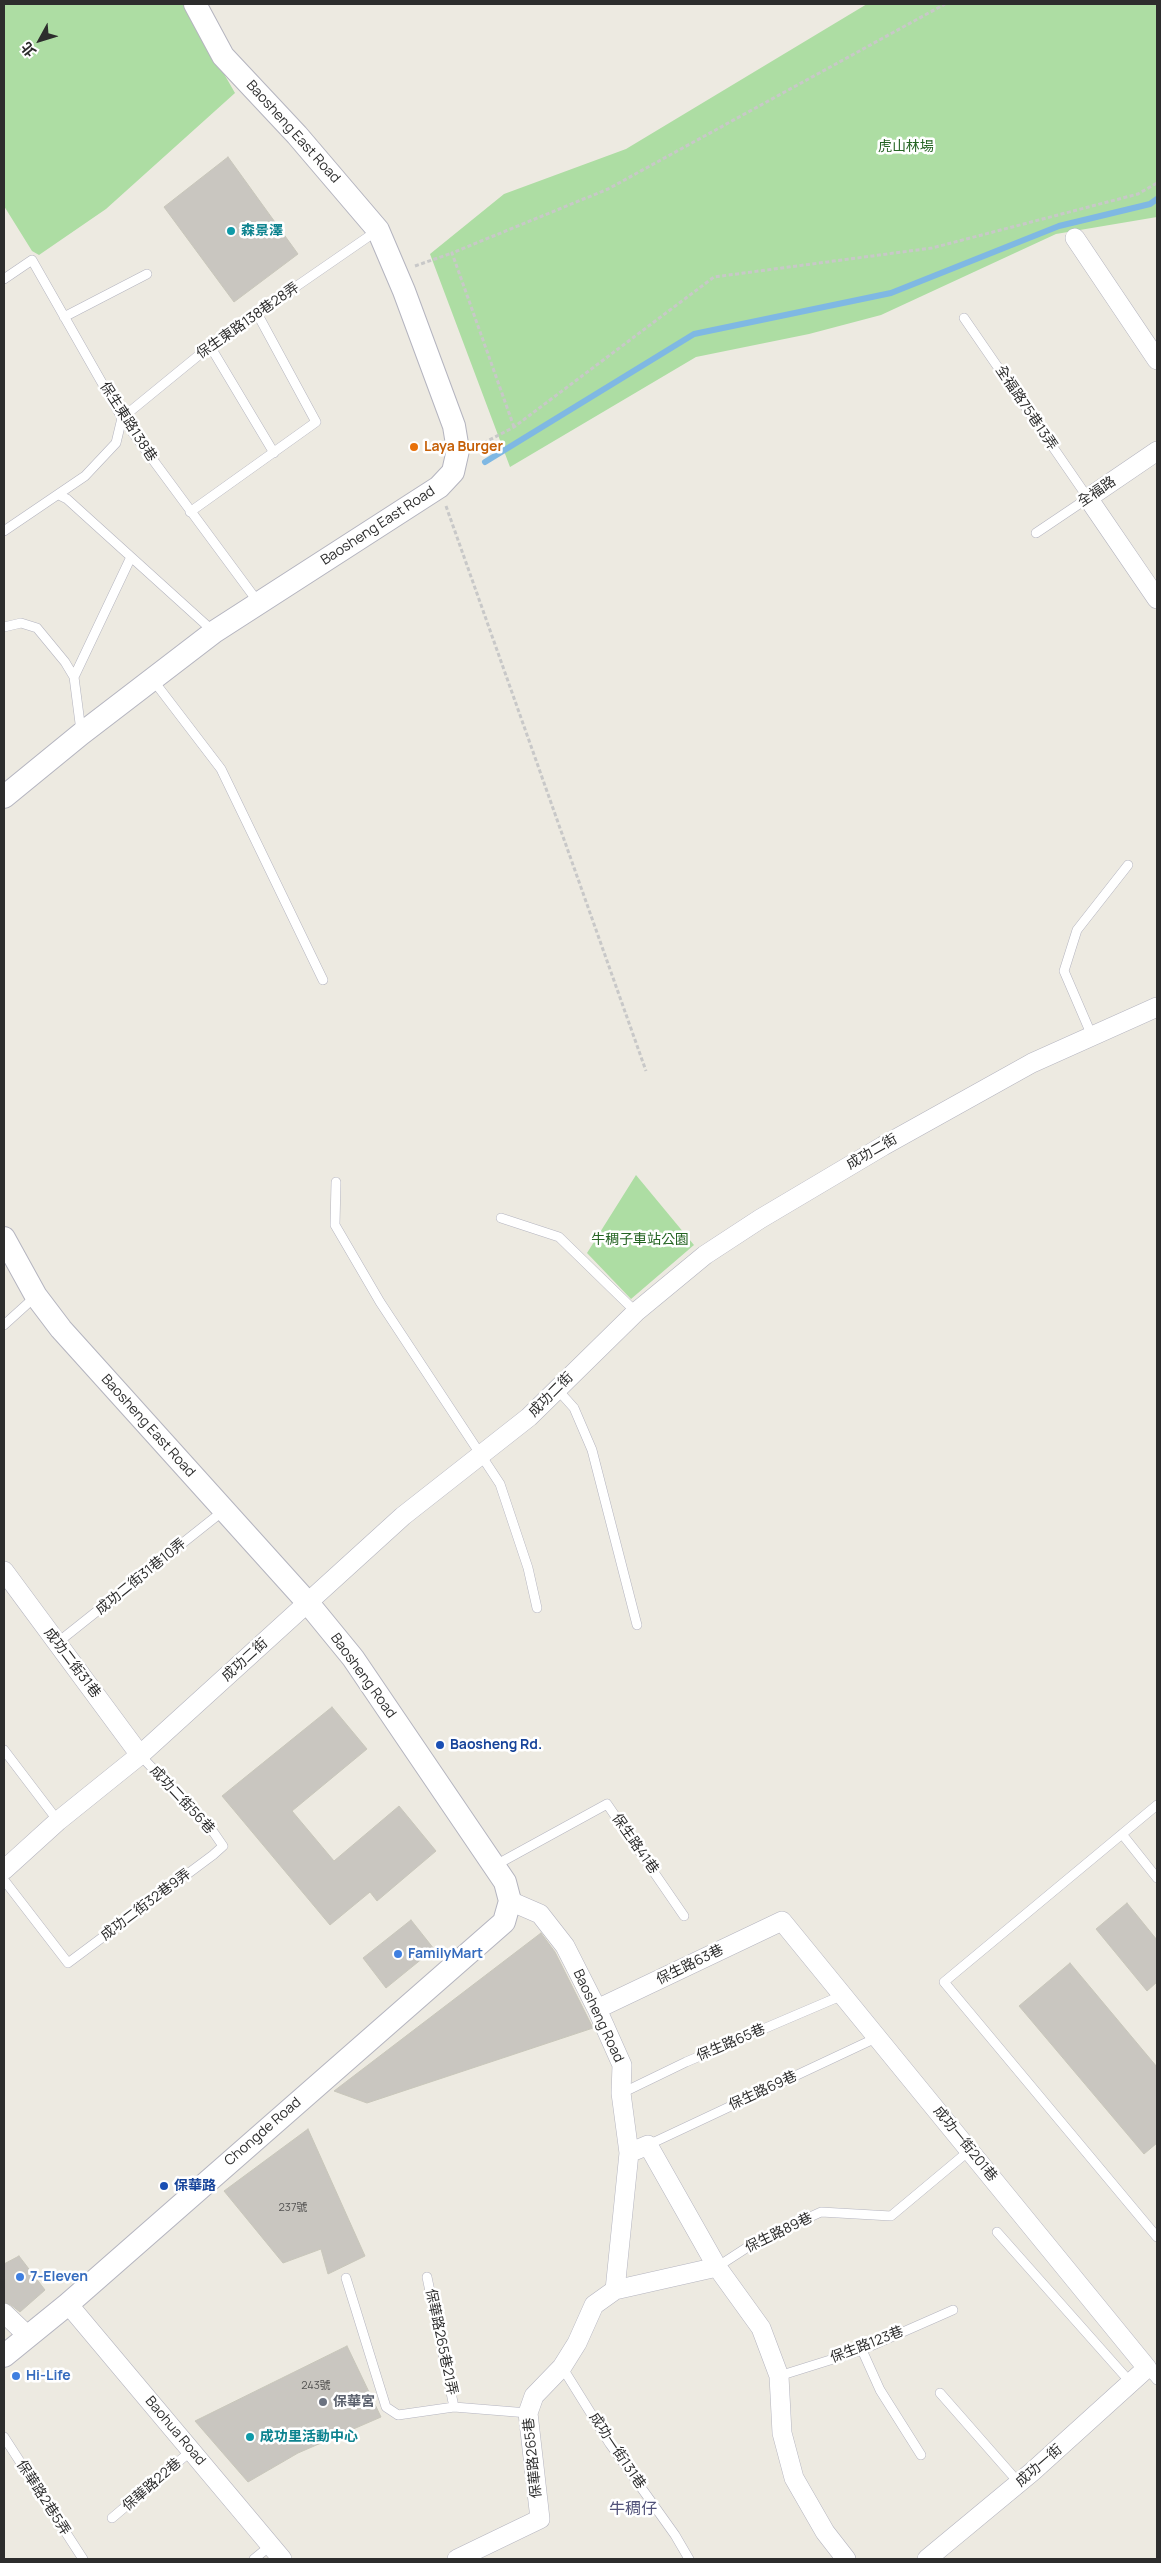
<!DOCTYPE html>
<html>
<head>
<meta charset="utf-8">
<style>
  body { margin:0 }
  #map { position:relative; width:1161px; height:2563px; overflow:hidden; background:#edeae1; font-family:Manrope,"Noto Sans TC",sans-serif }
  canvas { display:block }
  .frame { position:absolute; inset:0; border:5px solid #2d2d2d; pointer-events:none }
  .north { position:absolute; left:15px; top:15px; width:50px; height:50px; -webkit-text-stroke:4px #fff; paint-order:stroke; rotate:231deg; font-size:14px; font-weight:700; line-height:20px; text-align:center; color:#2d2d2d }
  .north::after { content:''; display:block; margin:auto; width:18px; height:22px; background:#2d2d2d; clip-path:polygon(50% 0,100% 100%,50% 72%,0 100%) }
</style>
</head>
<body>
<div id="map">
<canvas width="1161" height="2563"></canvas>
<div class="frame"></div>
<div class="north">北</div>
</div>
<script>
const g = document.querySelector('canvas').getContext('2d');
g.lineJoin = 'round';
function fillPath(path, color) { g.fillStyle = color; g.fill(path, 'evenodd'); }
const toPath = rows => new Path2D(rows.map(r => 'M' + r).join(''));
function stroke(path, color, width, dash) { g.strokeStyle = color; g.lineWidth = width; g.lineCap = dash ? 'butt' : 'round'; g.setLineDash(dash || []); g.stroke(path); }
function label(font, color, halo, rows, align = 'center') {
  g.font = font + ' Manrope,"Noto Sans TC",sans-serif'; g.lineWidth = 5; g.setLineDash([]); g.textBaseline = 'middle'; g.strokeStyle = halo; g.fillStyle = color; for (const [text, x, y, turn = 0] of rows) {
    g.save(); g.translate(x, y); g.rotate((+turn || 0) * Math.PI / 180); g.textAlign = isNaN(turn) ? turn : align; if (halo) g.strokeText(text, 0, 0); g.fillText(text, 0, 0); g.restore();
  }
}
const green = toPath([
  [4,4,184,4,235,93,106,209,39,255,32,251,4,206],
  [867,4,1157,4,1157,217,1056,234,881,315,809,334,696,357,510,467,430,254,504,194,626,149],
  [636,1175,694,1245,631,1299,587,1253]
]);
const stream = toPath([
  [485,462,694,334,891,293,1059,226,1150,204,1157,199]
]);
const building = toPath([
  [228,157,298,254,234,302,164,207,228,157],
  [332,1707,367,1749,292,1811,334,1861,399,1806,436,1851,377,1901,370,1892,330,1925,222,1796,332,1707],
  [1127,1903,1157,1940,1157,1982,1147,1991,1096,1929,1127,1903],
  [411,1920,434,1949,386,1988,363,1958,411,1920],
  [541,1933,555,1952,593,2028,367,2103,334,2091,541,1933],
  [1070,1963,1157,2067,1157,2143,1144,2154,1019,2006,1070,1963],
  [308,2129,365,2256,328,2274,321,2249,283,2263,224,2191,308,2129],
  [19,2256,45,2290,20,2312,11,2305,4,2302,4,2264,19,2256],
  [347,2346,381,2417,298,2453,248,2482,195,2421,347,2346]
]);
const path = toPath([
  [415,266,452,253],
  [514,427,452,253,608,189,945,4],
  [478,446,514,427,714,277,932,248,1138,194,1157,183],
  [446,506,646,1071]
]);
const service = toPath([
  [4,279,32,260,122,418,258,602],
  [64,317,147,274],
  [964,318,1088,498,1036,533],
  [210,346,274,453],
  [59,495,67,499,214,632],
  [190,512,316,422,258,315],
  [4,531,85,476,116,443,122,418,210,346,378,230],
  [4,627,21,623,37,628,65,662,74,677],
  [153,680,221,769,323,980],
  [81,731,74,677,131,557],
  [1092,1036,1064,971,1077,930,1128,865],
  [336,1182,335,1225,380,1302,500,1484,528,1568,537,1608],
  [501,1218,559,1237,636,1312],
  [4,1325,36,1296],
  [557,1389,574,1408,592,1450,637,1625],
  [57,1643,223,1511],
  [4,1750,58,1821],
  [1157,1805,944,1982,1157,2237],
  [1122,1834,1157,1878],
  [494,1866,607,1804,684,1916],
  [4,1880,68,1963,213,1855,223,1846,214,1833,140,1755],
  [622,2093,686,2062,843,1995],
  [648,2145,878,2037],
  [997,2232,1131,2383],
  [717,2267,757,2241,821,2212,891,2216,970,2150],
  [427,2277,454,2407],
  [346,2278,386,2407,398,2415,454,2407,528,2413],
  [862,2350,880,2390,921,2455],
  [562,2367,610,2444,675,2535,689,2559],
  [1147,2368,1157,2380],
  [779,2376,862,2350,953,2310],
  [940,2393,1019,2483],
  [4,2437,83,2559],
  [112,2518,191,2451],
  [254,2559,270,2546]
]);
const minor = toPath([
  [1075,238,1157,360],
  [1157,451,1088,498,1157,599],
  [4,1571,140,1755],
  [4,1870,58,1821,140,1755,403,1516,529,1417,636,1312,705,1255,760,1219,883,1146,1032,1063,1157,1007],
  [510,1901,540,1914,565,1946,597,2009,622,2065,621,2093,629,2153,648,2145,717,2267,761,2328,779,2376,782,2433,794,2478,825,2532,846,2559],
  [597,2009,782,1921,1147,2368,1032,2472,927,2559],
  [615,2290,629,2153],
  [68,2304,282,2559],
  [4,2313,28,2336],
  [457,2559,540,2519,528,2413,534,2396,562,2367,577,2343,594,2305,615,2290,717,2267]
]);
const tertiary = toPath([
  [4,797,81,734,214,632,439,487,453,472,458,450,454,426,404,291,378,230,297,135,223,56,195,4],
  [4,1238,36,1296,61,1329,308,1603,353,1658,505,1882,510,1901,504,1922,68,2304,4,2356]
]);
const markers = [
  [231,231,5,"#0f9aa8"],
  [414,447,5,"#e8710a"],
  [440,1745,5,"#1a4fb4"],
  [398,1954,5,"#3f7fe0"],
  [164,2186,5,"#1a4fb4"],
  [20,2277,5,"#3f7fe0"],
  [16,2376,5,"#3f7fe0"],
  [323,2402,5,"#6b7280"],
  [250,2437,5,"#0f9aa8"]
];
const numberNames = [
  ["237號",293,2208],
  ["243號",316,2386]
];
const streetNames = [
  ["Baosheng East Road",293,132,48],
  ["保生東路138巷28弄",248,321,-35],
  ["全福路75巷13弄",1026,408,56],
  ["保生東路138巷",128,422,57],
  ["全福路",1097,492,-34],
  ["Baosheng East Road",378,526,-33],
  ["成功二街",872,1152,-30],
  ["成功二街",551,1395,-45],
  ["Baosheng East Road",148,1426,48],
  ["成功二街31巷10弄",141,1577,-39],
  ["成功二街",245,1660,-42],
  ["成功二街31巷",72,1663,53],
  ["Baosheng Road",363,1676,54],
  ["成功二街56巷",182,1800,47],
  ["保生路41巷",635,1844,55],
  ["成功二街32巷9弄",146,1905,-37],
  ["保生路63巷",690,1965,-26],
  ["Baosheng Road",598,2016,65],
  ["保生路65巷",731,2043,-23],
  ["保生路69巷",763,2091,-25],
  ["Chongde Road",263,2132,-41],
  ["成功一街201巷",965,2144,51],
  ["保生路89巷",779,2233,-26],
  ["保華路265巷21弄",441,2342,78],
  ["保生路123巷",867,2345,-21],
  ["Baohua Road",175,2431,50],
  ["成功一街131巷",617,2451,56],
  ["保華路265巷",533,2458,-96],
  ["成功一街",1039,2466,-41],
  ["保華路22巷",152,2485,-41],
  ["保華路2巷5弄",43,2498,57]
];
const parkNames = [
  ["虎山林場",906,147],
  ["牛稠子車站公園",640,1240]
];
const cultureNames = [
  ["森景澤",241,231],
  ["成功里活動中心",260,2437]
];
const foodNames = [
  ["Laya Burger",424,447]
];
const transitNames = [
  ["Baosheng Rd.",450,1745],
  ["保華路",174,2186]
];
const shopNames = [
  ["FamilyMart",408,1954],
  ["7-Eleven",30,2277],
  ["Hi-Life",26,2376]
];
const worshipNames = [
  ["保華宮",333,2402]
];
const quarterNames = [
  ["牛稠仔",633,2510]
];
fillPath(green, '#addda3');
stroke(stream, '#7fb8e3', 6);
fillPath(building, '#c9c6c0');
stroke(building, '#c8c6ba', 1);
stroke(service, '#b4b4bf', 10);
stroke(minor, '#b4b4bf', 20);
stroke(tertiary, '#b4b4bf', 24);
stroke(path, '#c8c8c8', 3, [4, 2.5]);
stroke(service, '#fff', 9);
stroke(minor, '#fff', 19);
stroke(tertiary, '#fff', 22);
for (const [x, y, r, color] of markers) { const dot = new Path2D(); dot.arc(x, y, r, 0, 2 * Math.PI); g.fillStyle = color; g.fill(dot); stroke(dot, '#fff', 2); }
label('11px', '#545352', null, numberNames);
label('14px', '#2d2d2d', '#fff', streetNames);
label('14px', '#256423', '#fff', parkNames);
label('bold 14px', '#0d838f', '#fff', cultureNames, 'left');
label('bold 14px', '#c56008', '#fff', foodNames, 'left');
label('bold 14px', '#164399', '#fff', transitNames, 'left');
label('bold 14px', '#366cbe', '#fff', shopNames, 'left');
label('bold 14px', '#5b616d', '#fff', worshipNames, 'left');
label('16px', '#515279', '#fff', quarterNames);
</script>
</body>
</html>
